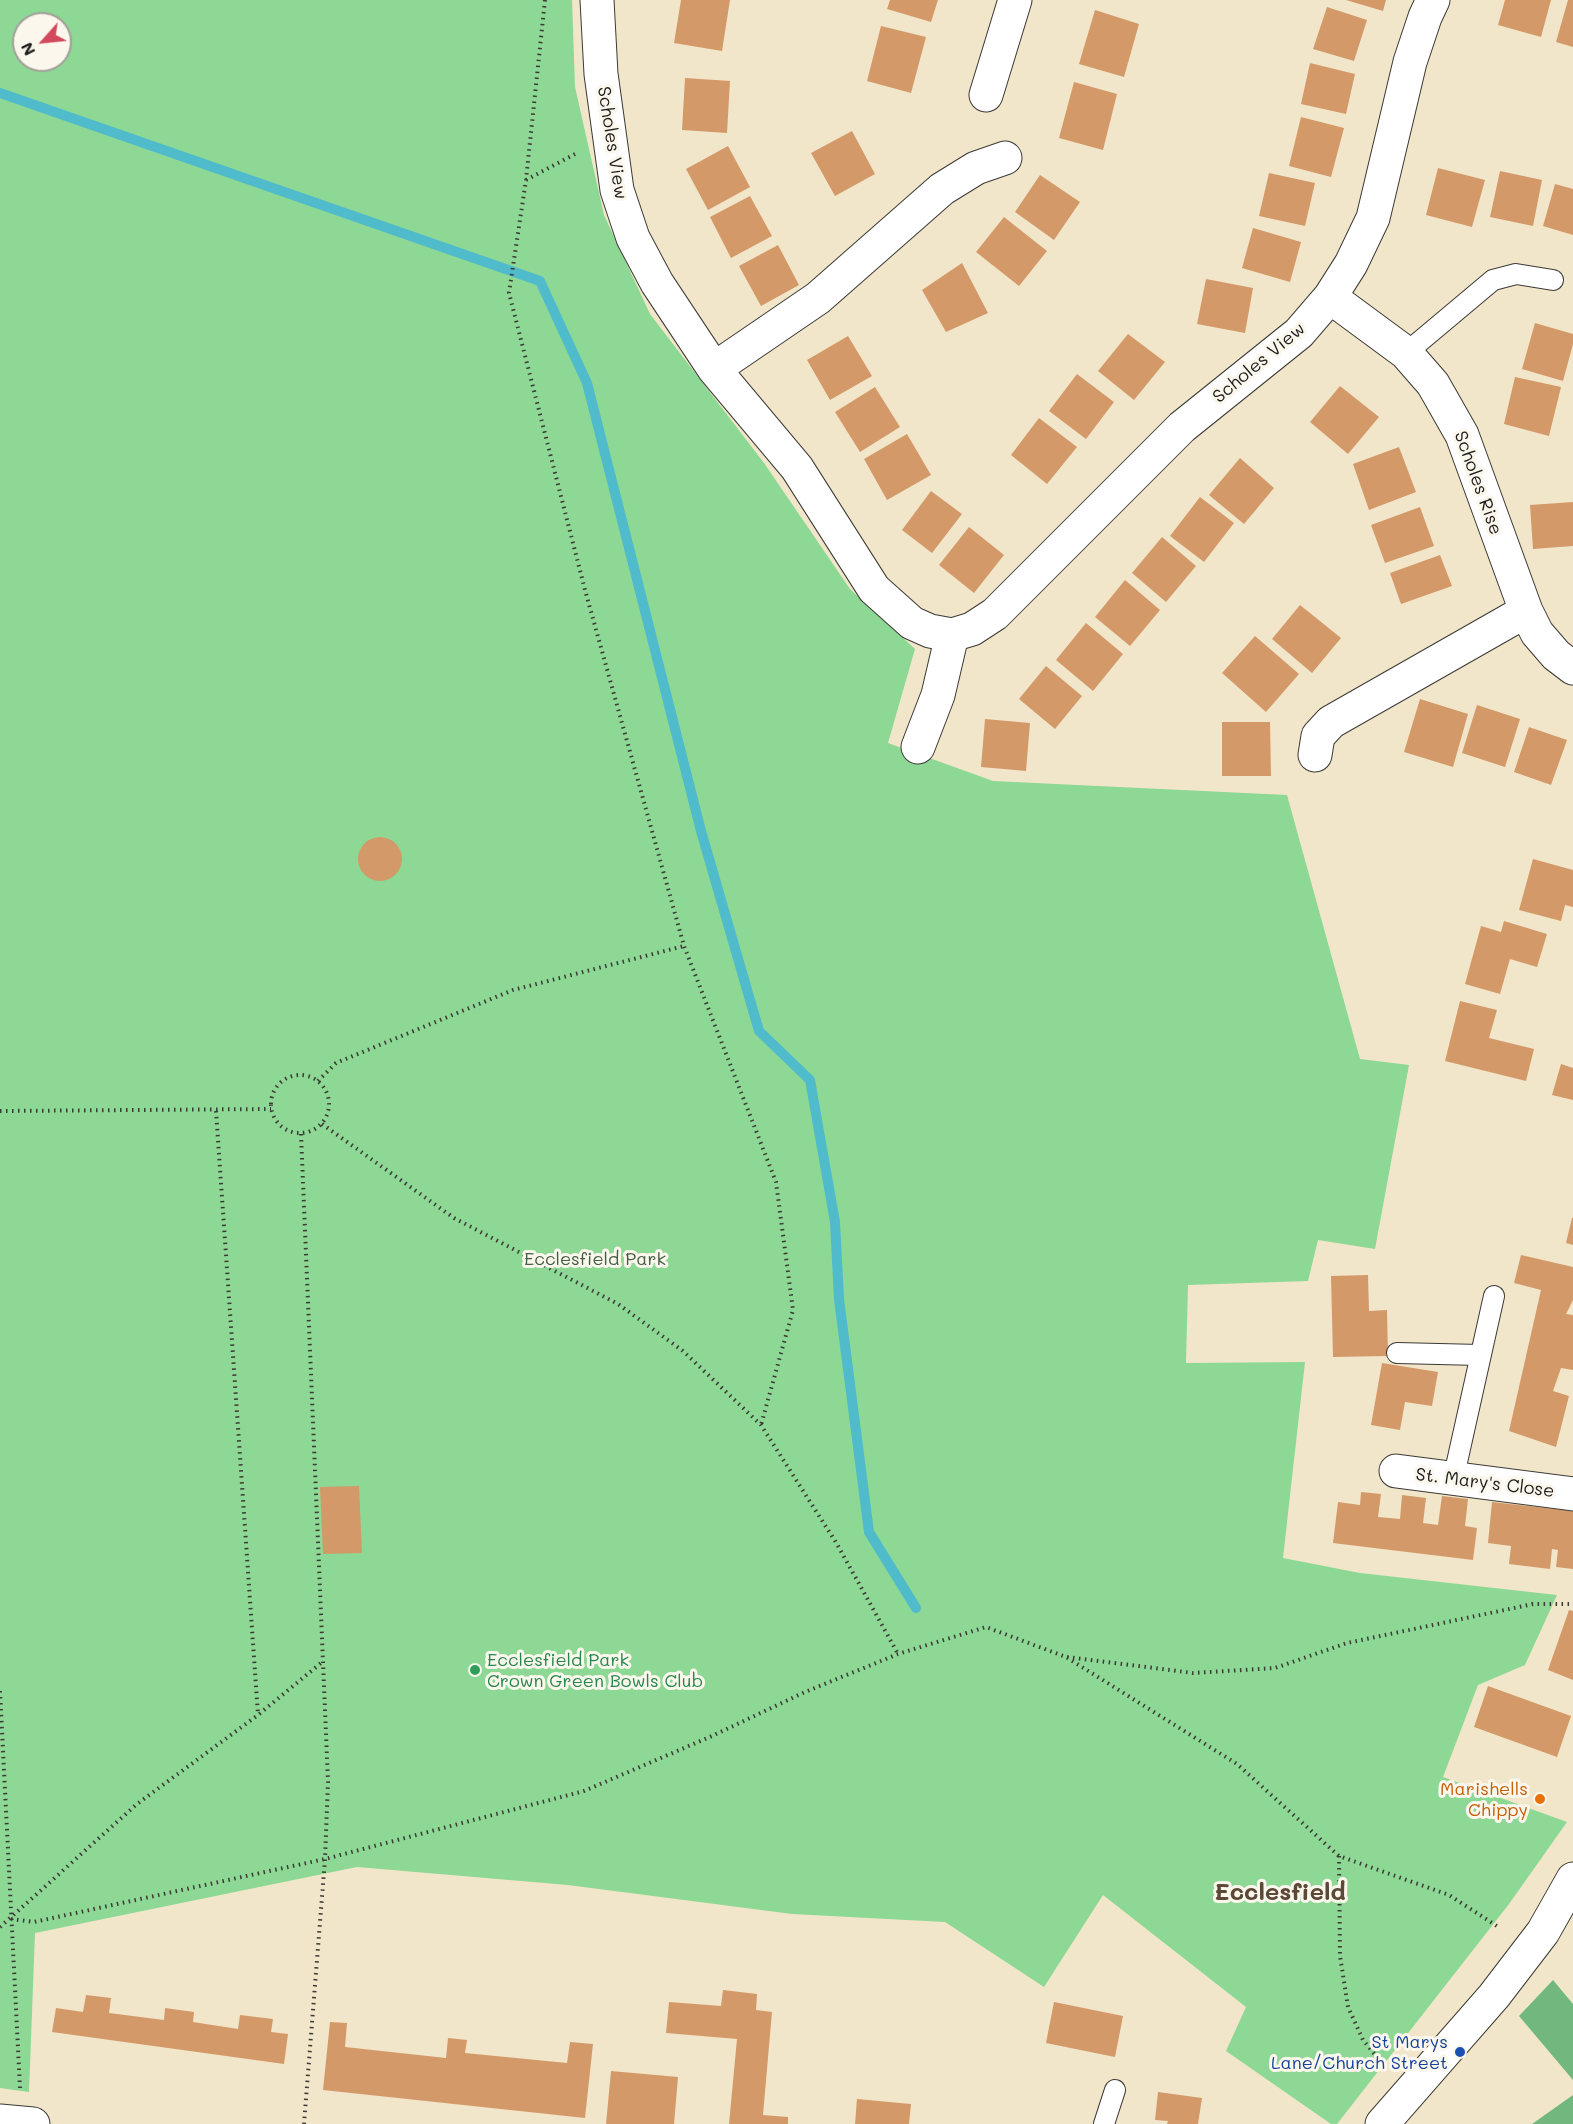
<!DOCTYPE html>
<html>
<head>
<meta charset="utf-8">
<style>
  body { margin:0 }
  #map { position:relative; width:1573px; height:2124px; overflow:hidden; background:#f1e6ca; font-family:Mali,sans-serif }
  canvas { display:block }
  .north { position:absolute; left:12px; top:12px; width:60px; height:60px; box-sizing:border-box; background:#fbf7ec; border:2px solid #a29f99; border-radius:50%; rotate:243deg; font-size:16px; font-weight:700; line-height:24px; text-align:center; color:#1c1c1c }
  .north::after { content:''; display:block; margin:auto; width:21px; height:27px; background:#d1495b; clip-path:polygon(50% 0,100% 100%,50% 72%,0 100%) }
</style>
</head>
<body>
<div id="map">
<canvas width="1573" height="2124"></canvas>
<div class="north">N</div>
</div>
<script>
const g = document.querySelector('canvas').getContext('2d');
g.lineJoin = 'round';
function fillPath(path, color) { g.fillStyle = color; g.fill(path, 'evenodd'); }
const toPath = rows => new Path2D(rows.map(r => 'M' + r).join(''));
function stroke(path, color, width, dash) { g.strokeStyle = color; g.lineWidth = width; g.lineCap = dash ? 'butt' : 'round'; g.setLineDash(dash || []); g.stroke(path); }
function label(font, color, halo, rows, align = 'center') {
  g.font = font + ' Mali,sans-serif'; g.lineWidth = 6; g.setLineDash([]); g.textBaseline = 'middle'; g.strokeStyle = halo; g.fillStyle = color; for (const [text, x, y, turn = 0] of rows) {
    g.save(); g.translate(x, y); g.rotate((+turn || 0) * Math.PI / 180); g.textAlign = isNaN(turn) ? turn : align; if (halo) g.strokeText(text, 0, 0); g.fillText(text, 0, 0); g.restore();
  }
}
const green = toPath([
  [0,0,572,0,575,87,604,215,650,314,764,463,850,589,915,649,888,743,993,781,1287,795,1360,1059,1409,1065,1375,1249,1318,1240,1308,1281,1188,1285,1186,1363,1305,1362,1283,1558,1360,1573,1557,1595,1525,1665,1478,1685,1443,1777,1567,1822,1509,1904,1337,2124,1331,2124,1226,2051,1246,2007,1103,1895,1044,1987,945,1922,792,1914,568,1885,357,1867,35,1933,29,2092,0,2088],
  [24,24,60,24,60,60,24,60]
]);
const forest = toPath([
  [1553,1980,1573,2004,1573,2080,1519,2016],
  [1573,2095,1573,2124,1532,2124]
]);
const stream = toPath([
  [0,93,540,281,587,383,701,831,759,1031,810,1080,835,1222,839,1299,869,1532,916,1608]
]);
const building = toPath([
  [681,0,730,0,722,51,674,43],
  [890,0,938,0,931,22,887,9],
  [1346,0,1386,0,1383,11],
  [1505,0,1551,0,1541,37,1498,25],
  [1568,0,1573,0,1573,47,1556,42],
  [1327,7,1367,20,1354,61,1313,49],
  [1095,10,1139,24,1124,77,1079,64],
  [881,26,926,37,911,93,867,81],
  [1310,63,1355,74,1346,114,1301,104],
  [685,78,730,81,727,133,682,130],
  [1074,82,1117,94,1103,150,1059,138],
  [1301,117,1344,128,1331,177,1289,166],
  [852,131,875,174,835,196,811,153],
  [728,146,750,187,708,210,686,169],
  [1438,168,1485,180,1472,227,1426,215],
  [1500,171,1542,180,1533,226,1490,217],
  [1269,173,1315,183,1305,226,1259,216],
  [1040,175,1080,202,1054,240,1015,212],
  [1555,184,1573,189,1573,235,1543,226],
  [750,196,772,236,731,258,710,217],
  [1004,217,1047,251,1019,286,976,252],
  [1253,228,1301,242,1290,282,1242,268],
  [778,245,799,285,761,306,739,266],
  [962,263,988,313,946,332,922,290],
  [1206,279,1253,288,1245,333,1197,324],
  [1535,323,1573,334,1573,344,1563,381,1522,369],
  [1128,334,1165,362,1134,400,1098,371],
  [848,336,872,376,830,400,807,360],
  [1077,374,1114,402,1086,439,1049,411],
  [1515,377,1561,387,1549,436,1504,424],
  [1340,386,1379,417,1348,454,1310,422],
  [875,387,900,427,860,452,835,412],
  [1039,418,1077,447,1047,484,1011,455],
  [907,434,931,475,887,500,864,459],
  [1399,447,1416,492,1369,510,1353,464],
  [1240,458,1274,488,1244,524,1209,495],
  [931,491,962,514,932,553,902,530],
  [1200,497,1234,523,1204,562,1170,536],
  [1573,502,1573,546,1533,549,1530,505],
  [1420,507,1434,546,1385,563,1371,525],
  [969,527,1004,555,974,593,939,565],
  [1162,537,1196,566,1166,602,1132,573],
  [1440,555,1452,586,1401,604,1390,573],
  [1125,580,1160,610,1130,646,1095,617],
  [1300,605,1341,638,1312,673,1272,639],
  [1086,623,1123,654,1093,691,1056,660],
  [1255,636,1299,674,1266,712,1222,673],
  [1046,666,1082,696,1055,729,1019,699],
  [1420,699,1468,714,1453,767,1404,752],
  [1477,705,1520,719,1505,767,1462,753],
  [985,719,1030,723,1026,771,981,767],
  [1222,722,1270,722,1271,776,1222,776],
  [1529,727,1567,740,1551,785,1514,772],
  '358 859a22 22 0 1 1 44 0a22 22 0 1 1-44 0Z',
  [1533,859,1573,870,1573,907,1565,905,1561,921,1519,910],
  [1504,921,1547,934,1537,967,1510,959,1500,994,1465,984,1481,926,1501,932],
  [1460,1001,1497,1010,1489,1038,1534,1049,1526,1081,1445,1061],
  [1561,1064,1573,1068,1573,1100,1552,1095],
  [1572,1218,1573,1218,1573,1245,1566,1243],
  [1521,1255,1573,1267,1573,1300,1566,1314,1573,1315,1573,1370,1561,1368,1553,1391,1569,1396,1556,1447,1509,1431,1541,1290,1514,1283],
  [1368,1275,1369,1311,1387,1310,1388,1356,1333,1357,1331,1276],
  [1382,1363,1438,1372,1432,1406,1405,1402,1400,1430,1371,1425],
  [359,1486,362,1553,323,1554,320,1487],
  [1361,1492,1381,1494,1378,1517,1400,1519,1402,1495,1426,1498,1423,1523,1438,1525,1442,1496,1468,1499,1465,1526,1477,1528,1473,1560,1333,1543,1338,1502,1360,1505],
  [1492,1502,1573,1511,1573,1569,1556,1567,1558,1550,1552,1549,1550,1569,1509,1564,1511,1546,1488,1543],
  [1569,1610,1573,1611,1573,1680,1548,1670],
  [1488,1686,1571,1716,1557,1757,1474,1727],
  [723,1990,757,1994,756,2010,772,2012,763,2115,788,2117,788,2124,729,2124,737,2039,666,2033,669,2002,721,2006],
  [86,1995,111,1998,109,2013,164,2020,165,2008,194,2012,193,2022,238,2029,240,2015,273,2019,271,2032,288,2034,284,2064,52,2032,56,2008,83,2012],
  [1054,2002,1123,2016,1115,2057,1046,2043],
  [330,2022,347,2023,345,2047,446,2058,448,2038,467,2040,465,2053,567,2063,570,2042,593,2044,585,2118,323,2090],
  [611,2071,678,2077,674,2124,606,2124],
  [1158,2092,1202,2098,1198,2124,1167,2124,1168,2121,1155,2120],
  [857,2099,911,2104,909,2124,855,2124]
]);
const path = toPath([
  [545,0,526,180,509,293,585,590,684,946,776,1182,793,1310,761,1425],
  [526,180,575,154],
  '271 1104a29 29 0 1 1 58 0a29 29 0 1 1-58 0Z',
  [318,1081,336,1063,513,990,684,946],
  [0,1111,271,1109],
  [216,1111,258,1715],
  [322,1124,454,1218,618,1304,683,1351,761,1425,837,1544,898,1654],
  [301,1134,328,1782,325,1859,304,2124],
  [1067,1657,1193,1673,1275,1668,1347,1643,1533,1604,1573,1604],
  [0,1691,20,2088],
  [1339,1856,1340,1956,1348,2007,1363,2040,1386,2068],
  [11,1919,34,1922,325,1859,584,1791,712,1736,805,1692,898,1654,986,1627,1066,1657,1237,1764,1339,1856,1449,1895,1500,1928],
  [0,1927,137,1804,258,1715,321,1663]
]);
const service = toPath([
  [1406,353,1493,280,1516,274,1553,280],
  [1397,1353,1480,1355],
  [1453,1480,1494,1296],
  [1104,2124,1115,2090]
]);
const minor = toPath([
  [597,0,601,74,617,190,633,238,657,283,714,369,797,468,874,589,912,623,930,631,952,635,972,629,995,614,1182,427,1299,333,1330,297,1351,264,1373,218,1410,62,1425,17,1433,0],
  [986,95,1015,0],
  [1330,297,1406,353,1433,384,1462,435,1526,611,1537,633,1556,655,1573,668],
  [714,369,818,298,942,189,976,168,1005,158],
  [918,747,938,695,952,635],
  [1315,755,1318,736,1331,722,1526,611],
  [1396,1471,1573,1494]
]);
const tertiary = toPath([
  [1382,2124,1494,1996,1543,1932,1573,1879]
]);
const secondary = toPath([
  [0,2121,33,2124]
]);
const markers = [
  [475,1670,6,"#2e9e5b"],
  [1540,1799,6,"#e8710a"],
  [1460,2052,6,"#1a4fb4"]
];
const streetNames = [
  ["Scholes View",612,143,81],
  ["Scholes View",1259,363,-40],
  ["Scholes Rise",1478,483,70],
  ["St. Mary's Close",1485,1483,7]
];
const parkNames = [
  ["Ecclesfield Park",595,1259]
];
const leisureNames = [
  ["Ecclesfield Park",487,1660],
  ["Crown Green Bowls Club",487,1681]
];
const foodNames = [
  ["Marishells",1528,1789],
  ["Chippy",1528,1810]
];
const transitNames = [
  ["St Marys",1448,2042],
  ["Lane/Church Street",1448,2063]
];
const districtNames = [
  ["Ecclesfield",1280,1893]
];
fillPath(green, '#8dd894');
fillPath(forest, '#72b87e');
stroke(stream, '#50bbcb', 10);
fillPath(building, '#d49968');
stroke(service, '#3c3a36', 22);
stroke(minor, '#3c3a36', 35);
stroke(tertiary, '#3c3a36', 35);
stroke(secondary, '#3c3a36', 35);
stroke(path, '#3c3a36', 4, [1.5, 4.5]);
stroke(service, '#fff', 20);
stroke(minor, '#fff', 33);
stroke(tertiary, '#fff', 33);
stroke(secondary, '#fff', 33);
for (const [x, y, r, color] of markers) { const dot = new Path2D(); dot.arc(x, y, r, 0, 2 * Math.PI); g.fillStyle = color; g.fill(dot); stroke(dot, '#fbf7ec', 2); }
label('18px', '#1c1c1c', '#fbf7ec', streetNames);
label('18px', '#445e46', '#fbf7ec', parkNames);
label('18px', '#27864d', '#fbf7ec', leisureNames, 'left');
label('18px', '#c56008', '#fbf7ec', foodNames, 'right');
label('18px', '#164399', '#fbf7ec', transitNames, 'right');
label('bold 24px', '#5c4837', '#fbf7ec', districtNames);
</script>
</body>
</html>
